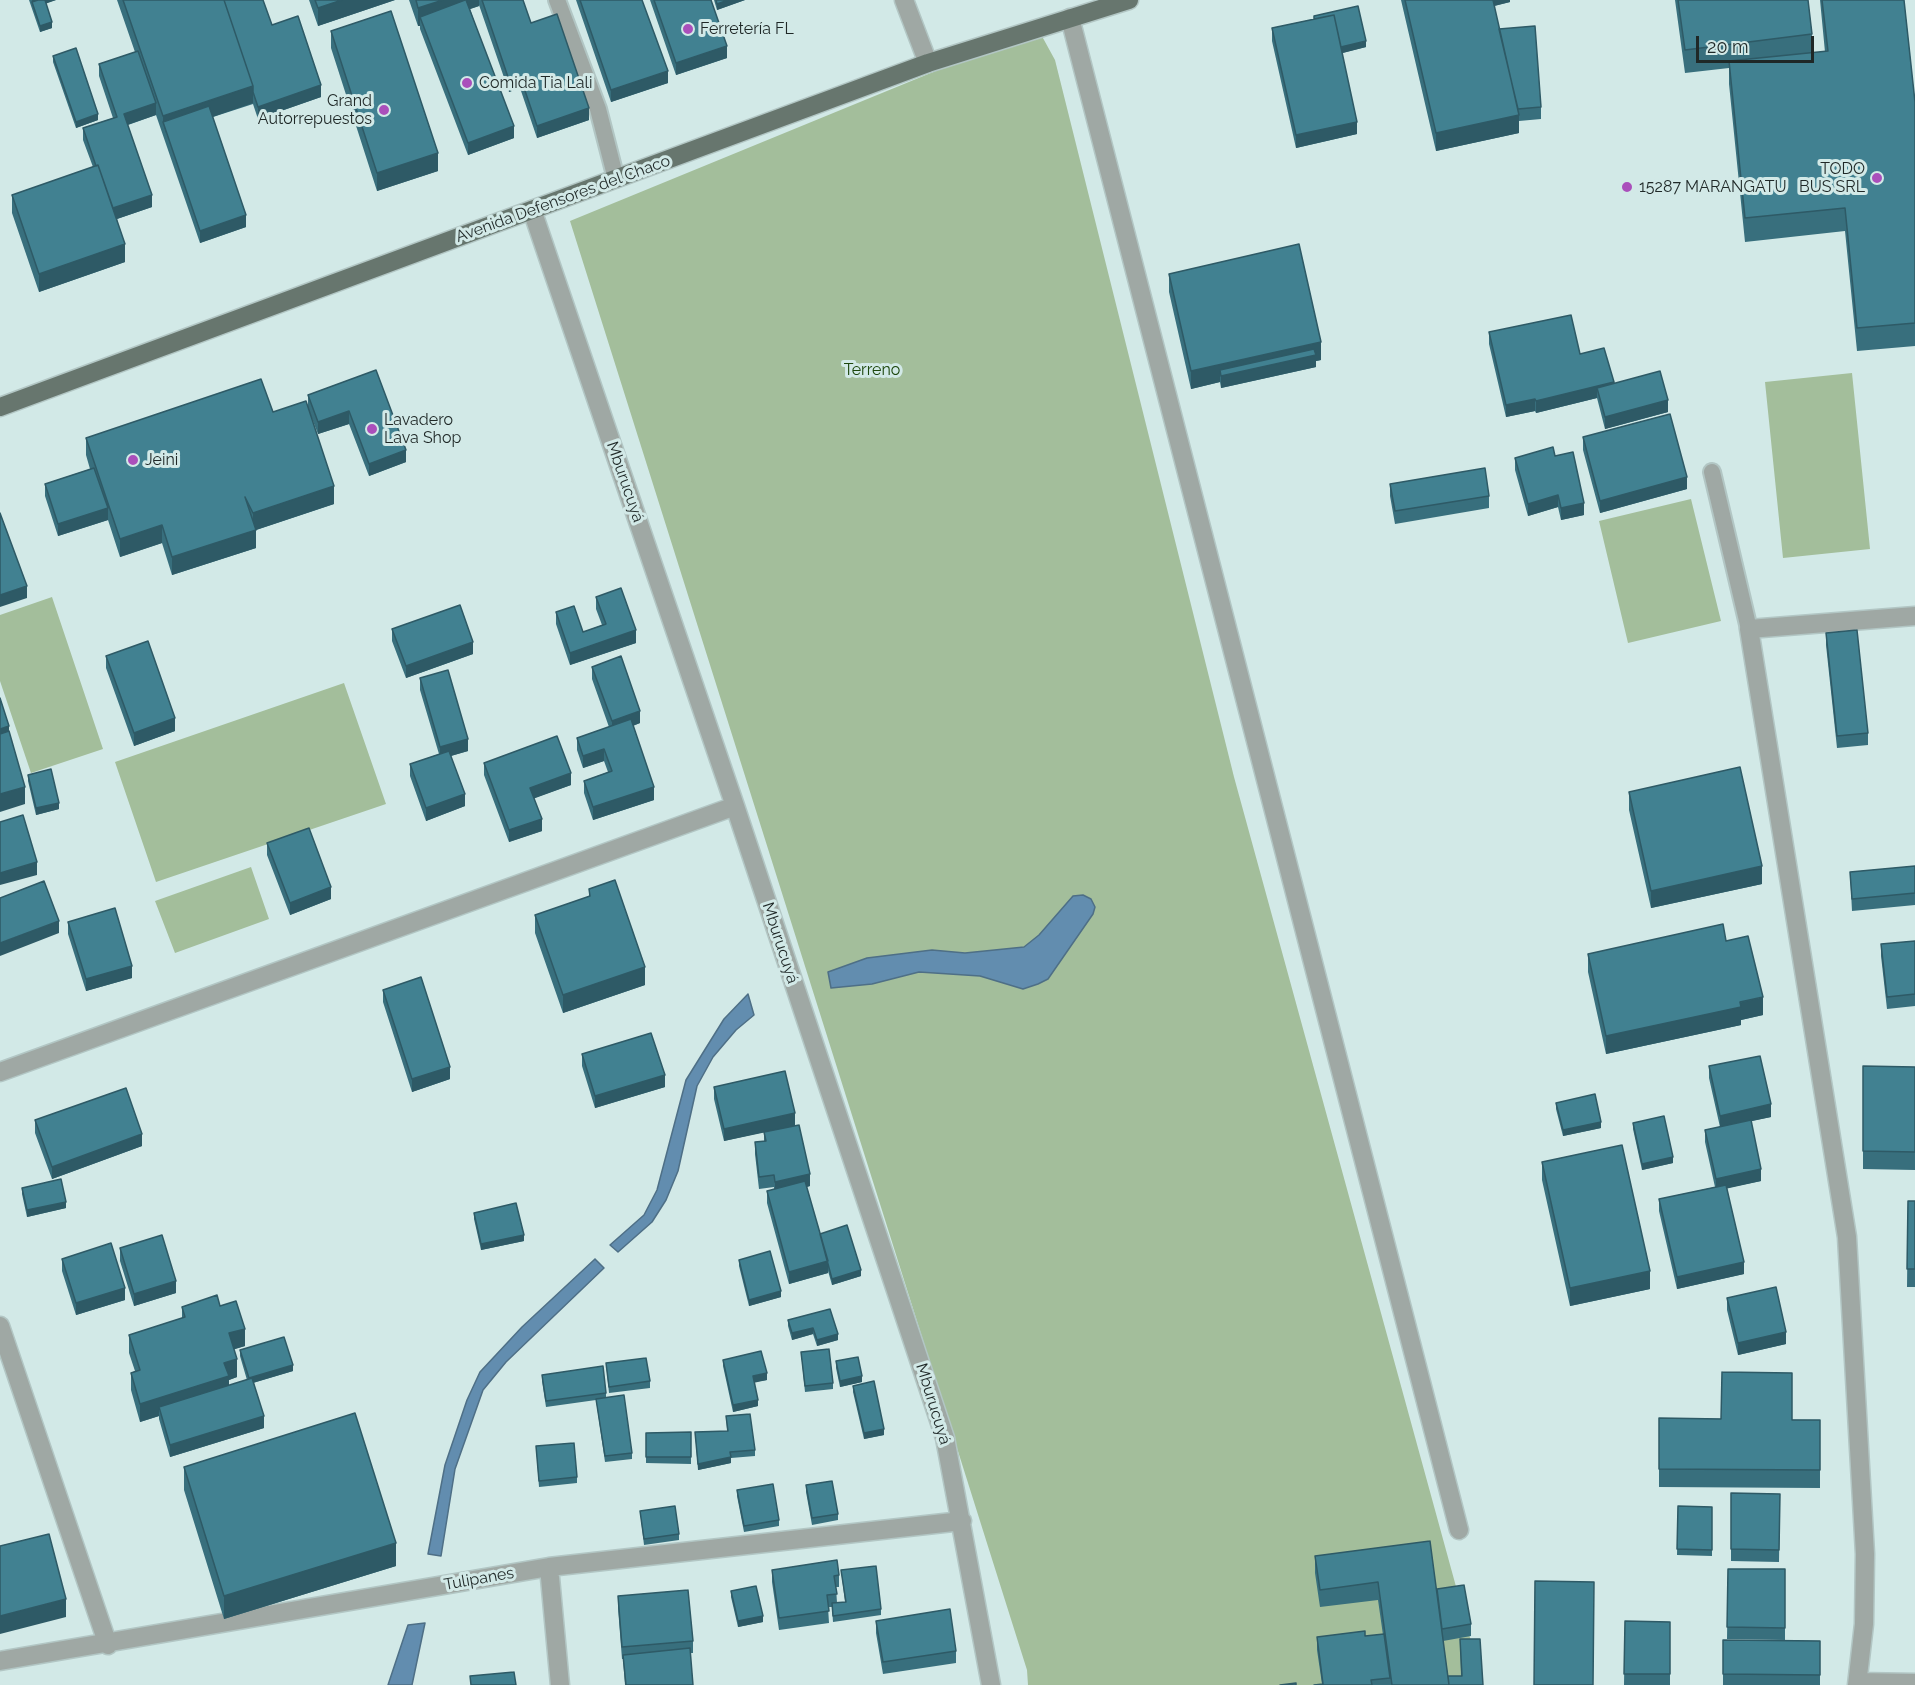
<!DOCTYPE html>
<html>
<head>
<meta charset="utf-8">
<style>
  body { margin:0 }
  #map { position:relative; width:1915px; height:1685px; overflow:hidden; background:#d2e9e7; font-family:Raleway,sans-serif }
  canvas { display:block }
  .scale { position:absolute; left:1696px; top:36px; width:118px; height:27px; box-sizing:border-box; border:3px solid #1f2827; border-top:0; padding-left:8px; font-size:18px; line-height:21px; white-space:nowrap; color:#1f2827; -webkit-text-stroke:4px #d2e9e7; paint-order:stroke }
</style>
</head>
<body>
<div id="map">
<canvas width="1915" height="1685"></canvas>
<div class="scale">20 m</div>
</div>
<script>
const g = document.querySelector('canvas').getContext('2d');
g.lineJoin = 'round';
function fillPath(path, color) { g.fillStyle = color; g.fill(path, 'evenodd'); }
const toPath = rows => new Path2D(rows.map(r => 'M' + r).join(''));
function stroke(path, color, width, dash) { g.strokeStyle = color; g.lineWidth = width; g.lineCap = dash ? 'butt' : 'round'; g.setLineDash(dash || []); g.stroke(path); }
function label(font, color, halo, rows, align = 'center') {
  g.font = font + ' Raleway,sans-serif'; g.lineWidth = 6; g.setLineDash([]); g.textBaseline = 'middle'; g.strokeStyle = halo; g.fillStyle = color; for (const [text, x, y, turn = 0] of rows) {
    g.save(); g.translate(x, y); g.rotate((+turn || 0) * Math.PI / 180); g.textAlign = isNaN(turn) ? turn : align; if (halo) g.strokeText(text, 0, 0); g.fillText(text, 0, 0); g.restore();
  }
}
const green = toPath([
  [1038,29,1055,60,1234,777,1483,1685,1028,1685,1027,1670,570,221],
  [1852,373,1870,549,1783,558,1765,382],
  [1691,499,1721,621,1628,643,1599,521],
  [52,597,103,749,31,773,0,681,0,615],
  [344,683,386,804,156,882,115,762],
  [251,867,269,919,175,953,155,901]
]);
const water = toPath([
  [1083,895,1091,899,1095,907,1093,914,1048,979,1038,984,1023,989,980,976,919,972,872,984,831,988,828,972,867,958,932,950,965,953,1024,947,1039,935,1073,896,1083,895],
  [748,994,754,1015,736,1030,713,1057,697,1086,678,1171,666,1200,652,1222,618,1252,610,1245,644,1215,657,1190,686,1080,724,1019,748,994],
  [595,1259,604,1268,506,1362,483,1390,455,1469,441,1556,428,1554,445,1465,467,1400,480,1372,522,1327,595,1259],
  [425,1623,412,1685,388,1685,408,1625,425,1623]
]);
const lane = toPath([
  [557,0,598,109,616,179],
  [1712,472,1749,629]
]);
const street = toPath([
  [904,0,928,63],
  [1070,18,1459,1530],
  [532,210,735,806,945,1438,991,1685],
  [0,1072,735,806],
  [0,1326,108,1645],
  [549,1567,560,1685],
  [0,1661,549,1567,962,1521],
  [1858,1682,1915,1683],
  [1857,1685,1864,1624,1865,1554,1847,1237,1749,629,1915,616]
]);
const primary = toPath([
  [0,407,928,63,1129,0]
]);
const wall = toPath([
  [29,0,56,0,46,3,52,28,40,32],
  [117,0,263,0,272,25,321,97,258,119,253,104,213,117,246,227,200,243,156,115,128,125,152,207,117,219,125,262,39,292,12,213,12,195,93,167,83,140,83,128,113,118,99,76,99,64,135,52],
  [309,0,395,0,318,26],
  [409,0,523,0,531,23,589,120,537,138,520,88,509,92,479,5,479,6,470,9,514,138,468,155,420,29,420,26,418,26],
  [576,0,642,0,668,83,611,102],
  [650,0,711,0,727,58,676,75],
  [714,0,745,0,717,10],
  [1401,0,1510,0,1510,2,1494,6,1499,29,1541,107,1541,119,1519,121,1519,133,1436,151],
  [1675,0,1808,0,1812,34,1812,53,1825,52,1820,0,1904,0,1915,102,1915,346,1857,351,1845,231,1745,242,1729,84,1729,68,1685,73],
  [1314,16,1366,47,1342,53,1357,134,1296,148,1272,41,1272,28,1314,19],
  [331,31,438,171,377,191,331,48],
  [53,56,98,120,76,128,53,62],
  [1169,274,1321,360,1316,361,1316,367,1221,388,1220,382,1191,389,1169,292],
  [1489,332,1580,354,1614,384,1668,412,1605,429,1597,398,1536,413,1535,411,1506,417,1489,344],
  [376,370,406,462,369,476,349,424,318,434,311,416,334,504,256,530,256,548,172,575,162,543,120,557,108,520,58,536,45,496,45,484,90,469,86,455,86,438,273,412,308,406,308,395],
  [1583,437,1687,489,1600,513,1583,450],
  [1555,456,1584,515,1561,520,1558,507,1528,516,1515,470,1515,458],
  [1390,484,1489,496,1489,508,1395,524,1390,496],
  [596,597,636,643,570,665,556,624,556,612,583,632,602,625,596,609],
  [392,629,473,654,406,678,392,641],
  [1826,633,1868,733,1868,745,1837,748,1826,645],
  [106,656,175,731,134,746,106,668],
  [592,667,640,723,633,726,654,800,593,820,584,793,584,781,608,772,604,761,583,768,577,750,577,738,609,727,592,679],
  [420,678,468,751,451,756,465,806,426,821,410,776,410,764,439,754,420,690],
  [484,763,571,785,534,798,542,831,509,842,484,775],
  [28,775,59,809,36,815,28,781],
  [1629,792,1762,884,1651,908,1629,810],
  [267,843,331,899,290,915,267,855],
  [1915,866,1915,905,1852,911,1850,872],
  [589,889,645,985,563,1013,535,933,535,915,589,897],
  [68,922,132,978,86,991,68,934],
  [1726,941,1763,1015,1741,1020,1741,1025,1606,1054,1588,972,1588,954],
  [1915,941,1915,1006,1887,1009,1881,956,1881,944],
  [383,990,450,1079,412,1092,383,1002],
  [582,1054,665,1087,595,1108,582,1066],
  [1709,1066,1771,1117,1751,1121,1761,1181,1727,1188,1744,1274,1677,1289,1659,1211,1659,1199,1715,1187,1705,1142,1705,1130,1720,1127,1709,1078],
  [1863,1066,1915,1067,1915,1170,1863,1169],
  [714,1087,795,1126,810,1186,807,1187,820,1234,861,1276,832,1285,828,1271,828,1273,789,1284,767,1203,767,1191,774,1189,774,1187,759,1189,755,1154,755,1142,764,1141,764,1132,724,1141,714,1099],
  [1556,1103,1601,1128,1563,1136,1556,1109],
  [35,1120,142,1146,52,1179,35,1133],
  [1633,1123,1673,1163,1642,1170,1633,1129],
  [1542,1162,1650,1289,1570,1306,1542,1180],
  [22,1188,66,1208,27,1217,22,1194],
  [1908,1201,1915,1201,1915,1287,1907,1287],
  [474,1213,524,1241,481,1250,474,1219],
  [120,1248,176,1293,134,1306,120,1261],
  [62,1259,125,1300,76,1315,62,1271],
  [739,1260,781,1297,749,1306,739,1266],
  [1727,1298,1786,1344,1738,1355,1727,1310],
  [220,1306,245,1346,234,1349,237,1377,229,1380,229,1386,247,1380,240,1356,240,1350,293,1371,253,1383,264,1428,170,1457,159,1419,159,1416,140,1422,131,1390,131,1373,135,1371,129,1353,129,1335,182,1318,182,1307],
  [830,1309,838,1340,817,1346,813,1334,792,1340,788,1326,788,1320],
  [801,1352,833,1383,833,1389,805,1392],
  [723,1360,767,1380,754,1382,758,1406,733,1412,723,1366],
  [836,1361,862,1382,840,1387,836,1368],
  [606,1363,650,1381,650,1388,609,1393],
  [542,1375,606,1393,606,1398,632,1453,632,1459,605,1462,596,1400,546,1407,542,1381],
  [853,1386,884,1435,864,1439,853,1392],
  [726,1416,755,1450,755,1456,731,1458,731,1463,698,1470,695,1432,727,1431],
  [1659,1418,1820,1420,1820,1488,1659,1487],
  [691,1432,691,1464,646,1463,646,1433],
  [536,1446,577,1477,577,1483,539,1487],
  [184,1467,396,1566,224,1619,184,1490],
  [806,1485,838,1514,838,1520,812,1525,806,1492],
  [737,1490,779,1520,779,1526,744,1532,737,1496],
  [1731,1493,1780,1494,1779,1562,1731,1561],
  [1678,1506,1712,1507,1712,1556,1677,1555],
  [640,1511,679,1534,679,1540,644,1545],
  [1315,1556,1437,1589,1471,1624,1471,1636,1443,1641,1448,1676,1461,1676,1460,1639,1483,1685,1314,1685,1322,1684,1317,1650,1317,1637,1365,1636,1383,1635,1378,1600,1320,1607,1315,1573],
  [1728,1569,1785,1569,1785,1640,1727,1639],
  [772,1570,839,1575,839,1587,836,1587,837,1603,845,1602,841,1570,881,1609,881,1615,833,1622,832,1607,828,1607,829,1623,779,1630,772,1582],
  [731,1591,763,1622,738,1627,731,1597],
  [618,1596,693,1641,693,1653,690,1653,693,1685,625,1685,623,1659,622,1659,618,1608],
  [876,1621,956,1651,956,1663,883,1674,876,1633],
  [1625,1621,1670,1622,1670,1685,1624,1685],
  [1723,1640,1820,1641,1820,1685,1723,1685]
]);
const shadedWall = toPath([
  [32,0,56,0,34,8],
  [342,0,395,0,318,26,318,8],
  [443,0,479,0,479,6,423,25,420,17,420,26,418,26,418,8],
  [728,0,745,0,717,10,717,4],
  [1494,0,1510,0,1510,2,1490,7,1490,1],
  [52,22,52,28,40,32,40,26],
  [1366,41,1366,47,1339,54,1339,48],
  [727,46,727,58,676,75,676,63],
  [668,71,668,83,611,102,611,90],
  [520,76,520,88,509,92,509,80],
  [321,85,321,97,258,119,258,107],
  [253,86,253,103,166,133,163,122,163,116],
  [156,103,156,115,124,126,124,114],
  [589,108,589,120,537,138,537,126],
  [98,114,98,120,76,128,76,122],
  [1519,115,1519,133,1436,151,1436,133],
  [1357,122,1357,134,1296,148,1296,135],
  [514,126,514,138,468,155,468,143],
  [438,153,438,171,377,191,377,173],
  [152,195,152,207,111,221,111,209],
  [246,215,246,227,200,243,200,231],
  [125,244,125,262,39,292,39,274],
  [1321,342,1321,360,1316,361,1316,367,1221,388,1221,376,1220,370,1220,382,1191,389,1191,371],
  [1614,382,1614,394,1597,388,1597,398,1536,413,1536,401],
  [1535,399,1535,411,1506,417,1506,405],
  [1668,400,1668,412,1605,429,1605,417],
  [349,411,349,424,318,434,318,422],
  [406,450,406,462,369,476,369,464],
  [1687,477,1687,489,1600,513,1600,501],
  [334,486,334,504,253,531,253,513],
  [1558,495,1558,507,1528,516,1528,504],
  [1584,503,1584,515,1561,520,1561,508],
  [108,508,108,520,58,536,58,524],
  [162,525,162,543,120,557,120,539],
  [256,530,256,548,172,575,172,557],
  [27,586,27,598,0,607,0,595],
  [636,630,636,643,570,665,570,653],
  [473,642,473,654,406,678,406,666],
  [640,711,640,723,612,733,612,721],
  [175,718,175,731,134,746,134,733],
  [9,726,9,738,0,741,0,729],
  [468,739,468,751,440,759,440,747],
  [604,749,604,761,583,768,583,756],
  [571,773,571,785,530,800,530,788],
  [25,787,25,804,0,812,0,794],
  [654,787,654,800,593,820,593,807],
  [465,794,465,806,426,821,426,808],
  [59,803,59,809,36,815,36,808],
  [542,819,542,831,509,842,509,830],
  [37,862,37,875,0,885,0,873],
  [1762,866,1762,884,1651,908,1651,891],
  [331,887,331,899,290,915,290,903],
  [59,921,59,933,0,956,0,943],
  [132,966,132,978,86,991,86,979],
  [645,967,645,985,563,1013,563,995],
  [1763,997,1763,1015,1741,1020,1741,1025,1606,1054,1606,1036],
  [450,1067,450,1079,412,1092,412,1079],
  [665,1075,665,1087,595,1108,595,1096],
  [1771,1104,1771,1117,1720,1128,1720,1116],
  [795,1113,795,1126,724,1141,724,1129],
  [1601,1122,1601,1128,1563,1136,1563,1130],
  [142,1134,142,1146,52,1179,52,1167],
  [1673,1157,1673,1163,1642,1170,1642,1164],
  [1761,1169,1761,1181,1716,1191,1716,1179],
  [810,1174,810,1186,775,1194,775,1182],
  [66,1202,66,1208,27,1217,27,1210],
  [524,1235,524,1241,481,1250,481,1244],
  [828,1261,828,1273,789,1284,789,1272],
  [1744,1262,1744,1274,1677,1289,1677,1277],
  [861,1270,861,1276,832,1285,832,1279],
  [1650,1271,1650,1289,1570,1306,1570,1288],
  [176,1281,176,1293,134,1306,134,1294],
  [125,1288,125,1300,76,1315,76,1303],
  [781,1291,781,1297,749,1306,749,1300],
  [813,1328,813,1334,792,1340,792,1333],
  [245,1329,245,1346,229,1351,229,1333],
  [1786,1332,1786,1344,1738,1355,1738,1343],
  [838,1334,838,1340,817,1346,817,1340],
  [237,1359,237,1377,229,1380,229,1394,159,1407,159,1416,140,1422,140,1404,224,1363],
  [293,1365,293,1371,249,1384,249,1378],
  [767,1373,767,1380,753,1383,753,1376],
  [862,1376,862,1382,840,1387,840,1381],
  [758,1400,758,1406,733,1412,733,1405],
  [264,1416,264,1428,170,1457,170,1445],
  [884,1429,884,1435,864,1439,864,1433],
  [731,1457,731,1463,698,1470,698,1464],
  [396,1543,396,1566,224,1619,224,1596],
  [66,1599,66,1617,0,1634,0,1616],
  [763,1616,763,1622,738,1627,738,1621]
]);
const building = toPath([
  [38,0,45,0,52,22,40,26,32,2,38,0],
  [123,0,224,0,253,86,163,116,123,0],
  [224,0,263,0,272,25,298,16,321,85,258,107,253,92,253,86,224,0],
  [315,0,342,0,318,8,315,0],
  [416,0,443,0,418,8,416,0],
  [465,0,466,0,514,126,468,143,420,17,465,0],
  [482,0,523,0,531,23,557,14,589,108,537,126,520,76,509,80,482,0],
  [580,0,642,0,668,71,611,90,580,0],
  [654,0,711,0,727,46,676,63,654,0],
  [716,0,728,0,717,4,716,0],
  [1405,0,1493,0,1519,115,1436,133,1405,0],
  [1678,0,1808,0,1812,34,1685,50,1678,0],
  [1822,0,1904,0,1915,102,1915,323,1857,328,1845,208,1745,218,1729,61,1828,51,1822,0],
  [1358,6,1366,41,1341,47,1334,15,1314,19,1314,16,1358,6],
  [391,11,438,153,377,173,331,31,391,11],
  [1334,15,1357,122,1296,135,1272,28,1334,15],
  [1535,26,1541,107,1518,109,1499,29,1535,26],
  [76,48,98,114,76,122,53,56,76,48],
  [138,51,156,103,124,114,152,195,113,208,98,165,96,166,83,128,117,117,99,64,138,51],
  [209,106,246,215,200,231,163,122,209,106],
  [98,165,125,244,39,274,12,195,98,165],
  [1299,244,1321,342,1191,371,1169,274,1299,244],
  [1571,315,1580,354,1604,348,1614,382,1536,401,1535,399,1506,405,1489,332,1571,315],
  [1314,349,1316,355,1221,376,1220,370,1314,349],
  [376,370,406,450,369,464,349,411,318,422,308,395,376,370],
  [1660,371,1668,400,1605,417,1597,388,1660,371],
  [261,379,273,412,306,401,334,486,253,513,245,497,256,530,172,557,162,525,120,539,86,438,261,379],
  [1670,414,1687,477,1600,501,1583,437,1670,414],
  [1553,447,1555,456,1573,452,1584,503,1561,508,1558,495,1528,504,1515,458,1553,447],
  [94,468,108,508,58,524,45,484,94,468],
  [1485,468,1489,496,1395,511,1390,484,1485,468],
  [0,513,27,586,0,595,0,513],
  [621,588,636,630,570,653,556,612,574,606,583,632,606,624,596,597,621,588],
  [460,605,473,642,406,666,392,629,460,605],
  [1857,630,1868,733,1837,736,1826,633,1857,630],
  [148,641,175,718,134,733,106,656,148,641],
  [621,656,640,711,612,721,592,667,621,656],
  [448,670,468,739,440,747,420,678,448,670],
  [0,698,9,726,0,729,0,698],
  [631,719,654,787,593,807,584,781,612,771,604,749,583,756,577,738,631,719],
  [9,731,25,787,0,794,0,734,9,731],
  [557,736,571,773,530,788,542,819,509,830,484,763,557,736],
  [449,751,465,794,426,808,410,764,449,751],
  [1740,767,1762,866,1651,891,1629,792,1740,767],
  [51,769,59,803,36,808,28,775,51,769],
  [23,815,37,862,0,873,0,822,23,815],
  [309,828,331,887,290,903,267,843,309,828],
  [1915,866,1915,893,1852,899,1850,872,1915,866],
  [615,880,645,967,563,995,535,915,590,896,589,889,615,880],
  [44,881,59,921,0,943,0,898,44,881],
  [115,908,132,966,86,979,68,922,115,908],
  [1723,924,1726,941,1748,936,1763,997,1740,1002,1741,1007,1606,1036,1588,954,1723,924],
  [1915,941,1915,994,1887,997,1881,944,1915,941],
  [421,977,450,1067,412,1079,383,990,421,977],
  [651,1033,665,1075,595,1096,582,1054,651,1033],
  [1760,1056,1771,1104,1720,1116,1709,1066,1760,1056],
  [1863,1066,1915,1067,1915,1152,1863,1151,1863,1066],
  [785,1071,795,1113,724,1129,714,1087,785,1071],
  [126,1088,142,1134,52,1167,35,1120,126,1088],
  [1595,1094,1601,1122,1563,1130,1556,1103,1595,1094],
  [1664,1116,1673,1157,1642,1164,1633,1123,1664,1116],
  [1751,1120,1761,1169,1716,1179,1705,1130,1751,1120],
  [799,1125,810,1174,775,1182,774,1175,759,1177,755,1142,766,1141,764,1132,799,1125],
  [1622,1145,1650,1271,1570,1288,1542,1162,1622,1145],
  [61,1179,66,1202,27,1210,22,1188,61,1179],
  [805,1181,828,1261,789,1272,767,1191,805,1181],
  [1726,1185,1744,1262,1677,1277,1659,1199,1726,1185],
  [1908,1201,1915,1201,1915,1269,1907,1269,1908,1201],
  [516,1203,524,1235,481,1244,474,1213,516,1203],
  [847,1225,861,1270,832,1279,820,1234,847,1225],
  [162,1235,176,1281,134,1294,120,1248,162,1235],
  [111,1243,125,1288,76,1303,62,1259,111,1243],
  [770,1251,781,1291,749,1300,739,1260,770,1251],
  [1776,1287,1786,1332,1738,1343,1727,1298,1776,1287],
  [217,1295,220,1306,236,1301,245,1329,229,1333,237,1359,224,1363,229,1376,140,1404,131,1373,140,1370,129,1335,185,1317,182,1307,217,1295],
  [830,1309,838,1334,817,1340,813,1328,792,1333,788,1320,830,1309],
  [284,1337,293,1365,249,1378,240,1350,284,1337],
  [829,1349,833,1383,805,1386,801,1352,829,1349],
  [761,1351,767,1373,753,1376,758,1400,733,1405,723,1360,761,1351],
  [858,1357,862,1376,840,1381,836,1361,858,1357],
  [646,1358,650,1381,609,1387,606,1363,646,1358],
  [603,1366,606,1393,546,1401,542,1375,603,1366],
  [1722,1372,1792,1373,1792,1420,1820,1420,1820,1470,1659,1469,1659,1418,1721,1419,1722,1372],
  [252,1378,264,1416,170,1445,159,1407,252,1378],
  [874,1381,884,1429,864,1433,853,1386,874,1381],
  [624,1395,632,1453,605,1456,596,1399,624,1395],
  [355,1413,396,1543,224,1596,184,1467,355,1413],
  [750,1414,755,1450,730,1452,731,1457,698,1464,695,1432,728,1431,726,1416,750,1414],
  [691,1432,691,1457,646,1457,646,1433,691,1432],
  [574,1443,577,1477,539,1481,536,1446,574,1443],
  [832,1481,838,1514,812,1518,806,1485,832,1481],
  [773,1484,779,1520,744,1526,737,1490,773,1484],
  [1731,1493,1780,1494,1779,1550,1731,1549,1731,1493],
  [675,1506,679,1534,644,1539,640,1511,675,1506],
  [1678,1506,1712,1507,1712,1550,1677,1549,1678,1506],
  [49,1534,66,1599,0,1616,0,1546,49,1534],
  [1430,1541,1449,1685,1392,1685,1378,1582,1320,1590,1315,1556,1430,1541],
  [837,1560,839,1575,834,1576,837,1594,827,1595,829,1611,779,1618,772,1570,837,1560],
  [876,1566,881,1609,833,1616,832,1603,846,1602,841,1570,876,1566],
  [1728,1569,1785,1569,1785,1628,1727,1627,1728,1569],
  [1535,1581,1594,1582,1593,1685,1534,1685,1535,1581],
  [1464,1585,1471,1624,1442,1629,1437,1589,1464,1585],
  [756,1586,763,1616,738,1621,731,1591,756,1586],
  [688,1590,693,1641,622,1647,618,1596,688,1590],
  [950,1609,956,1651,883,1662,876,1621,950,1609],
  [1625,1621,1670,1622,1670,1674,1624,1674,1625,1621],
  [1365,1631,1365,1636,1384,1634,1390,1678,1371,1680,1372,1685,1314,1685,1323,1684,1317,1637,1365,1631],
  [1460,1639,1480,1639,1483,1685,1449,1685,1448,1676,1462,1676,1460,1639],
  [1723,1640,1820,1641,1820,1675,1723,1674,1723,1640],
  [690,1648,693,1685,626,1685,623,1655,690,1648],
  [514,1672,516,1685,471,1685,470,1676,514,1672],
  [1296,1683,1296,1685,1280,1685,1296,1683]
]);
const markers = [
  [688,29,6,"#aa4fbb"],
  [467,83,6,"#aa4fbb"],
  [384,110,6,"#aa4fbb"],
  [1877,178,6,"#aa4fbb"],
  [1627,187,6,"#aa4fbb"],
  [372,429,6,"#aa4fbb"],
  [133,460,6,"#aa4fbb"]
];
const poiNames = [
  ["Ferretería FL",700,29],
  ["Comida Tia Lali",479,83],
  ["Grand",372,101,"right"],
  ["Autorrepuestos",372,119,"right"],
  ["TODO",1865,169,"right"],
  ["BUS SRL",1865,187,"right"],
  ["15287 MARANGATU",1639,187],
  ["Lavadero",384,420],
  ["Lava Shop",384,438],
  ["Jeini",145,460]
];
const streetNames = [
  ["Avenida Defensores del Chaco",563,199,-20],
  ["Mburucuyá",625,482,71],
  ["Mburucuyá",780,943,72],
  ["Mburucuyá",933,1404,73],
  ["Tulipanes",479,1579,-10]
];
const parkNames = [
  ["Terreno",872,370]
];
fillPath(green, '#a3be9b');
fillPath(water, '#628daf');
stroke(water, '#4e6f86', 1.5);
stroke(lane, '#b2c6c4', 20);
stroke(street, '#b2c6c4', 21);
stroke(primary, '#b2c6c4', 21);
stroke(lane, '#9fa8a4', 16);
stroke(street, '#9fa8a4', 18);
stroke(primary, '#67766e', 18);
fillPath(wall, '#386f7d');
fillPath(shadedWall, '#2e5a66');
fillPath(building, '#418191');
stroke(building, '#2e5a66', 1.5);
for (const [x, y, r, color] of markers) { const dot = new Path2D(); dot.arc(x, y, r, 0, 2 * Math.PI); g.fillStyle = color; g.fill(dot); stroke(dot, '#d2e9e7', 2); }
label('16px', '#1f2827', '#d2e9e7', poiNames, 'left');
label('16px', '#1f2827', '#d2e9e7', streetNames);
label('16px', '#1c470c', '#d2e9e7', parkNames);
</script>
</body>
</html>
